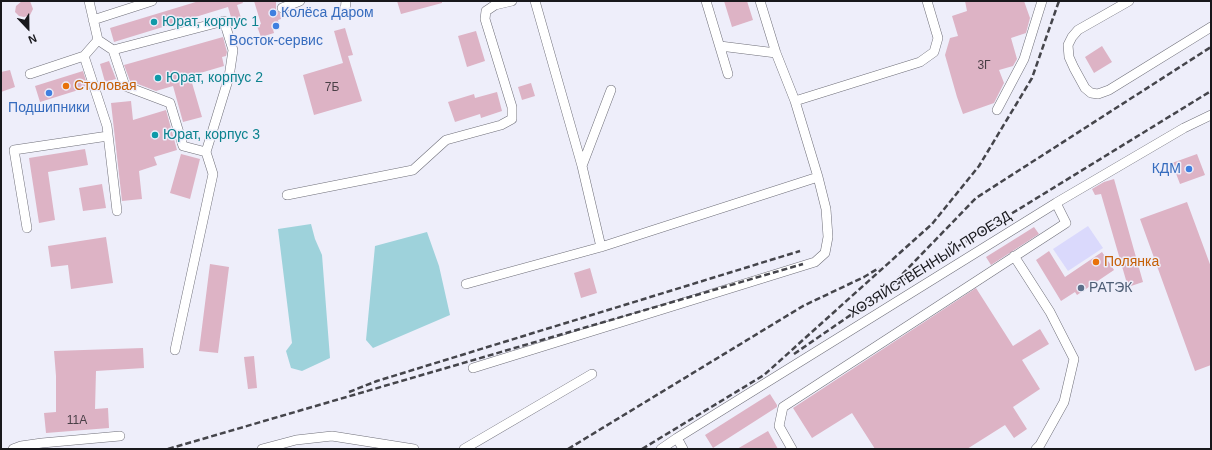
<!DOCTYPE html>
<html>
<head>
<meta charset="utf-8">
<style>
  body { margin:0 }
  #map { position:relative; width:1212px; height:450px; overflow:hidden; background:#eeeefa; font-family:Arial,sans-serif }
  canvas { display:block }
  .frame { position:absolute; inset:0; border:2px solid #18181c; pointer-events:none }
  .north { position:absolute; left:8px; top:8px; width:40px; height:40px; -webkit-text-stroke:3px #eeeefa; paint-order:stroke; rotate:158deg; font-size:11px; font-weight:700; line-height:16px; text-align:center; color:#18181c }
  .north::after { content:''; display:block; margin:auto; width:14px; height:18px; background:#18181c; clip-path:polygon(50% 0,100% 100%,50% 72%,0 100%) }
</style>
</head>
<body>
<div id="map">
<canvas width="1212" height="450"></canvas>
<div class="frame"></div>
<div class="north">N</div>
</div>
<script>
const g = document.querySelector('canvas').getContext('2d');
g.lineJoin = 'round';
function fillPath(path, color) { g.fillStyle = color; g.fill(path, 'evenodd'); }
const toPath = rows => new Path2D(rows.map(r => 'M' + r).join(''));
function stroke(path, color, width, dash) { g.strokeStyle = color; g.lineWidth = width; g.lineCap = dash ? 'butt' : 'round'; g.setLineDash(dash || []); g.stroke(path); }
function label(font, color, halo, rows, align = 'center') {
  g.font = font + ' Arial,sans-serif'; g.lineWidth = 3; g.setLineDash([]); g.textBaseline = 'middle'; g.strokeStyle = halo; g.fillStyle = color; for (const [text, x, y, turn = 0] of rows) {
    g.save(); g.translate(x, y); g.rotate((+turn || 0) * Math.PI / 180); g.textAlign = isNaN(turn) ? turn : align; if (halo) g.strokeText(text, 0, 0); g.fillText(text, 0, 0); g.restore();
  }
}
const green = toPath([
  [1088,226,1103,248,1068,271,1053,249]
]);
const water = toPath([
  [311,224,315,239,322,255,330,358,302,371,291,368,286,351,292,343,278,229],
  [427,232,439,266,450,315,373,348,366,340,375,246]
]);
const building = toPath([
  [22,1,30,1,33,9,30,15,24,17,19,16,15,12,16,6],
  [199,1,242,1,243,3,237,5,242,21,233,24,228,7,114,42,110,28],
  [254,1,276,1,276,10,280,13,281,19,278,20,279,24,272,26,274,33,261,37,257,26,261,24],
  [397,1,442,1,442,3,401,14],
  [724,1,747,1,753,20,732,27],
  [965,1,1024,1,1030,18,1026,33,1011,38,1017,59,1013,66,999,70,1004,83,994,103,963,114,957,97,945,55,950,38,958,36,952,16,967,11],
  [345,28,353,55,348,56,362,101,314,115,303,75,343,63,334,31],
  [476,31,485,61,467,67,458,36],
  [223,37,227,52,226,56,222,57,224,66,190,76,202,117,183,122,173,86,156,91,130,81,124,65],
  [1102,46,1112,62,1094,73,1085,57],
  [109,61,116,79,105,82,100,64],
  [10,70,15,87,1,92,1,72],
  [83,71,88,87,40,102,35,86],
  [531,83,535,96,522,100,518,87],
  [497,92,502,111,481,118,480,114,455,122,448,102,474,94,475,98],
  [131,101,133,120,166,110,177,150,154,157,157,165,139,171,142,199,122,201,111,103],
  [85,149,88,165,48,172,55,220,39,223,29,158],
  [181,154,200,159,190,199,170,193],
  [1197,154,1205,175,1180,184,1172,163],
  [1114,179,1143,282,1128,287,1101,194,1095,195,1092,189,1104,182],
  [102,184,106,208,83,211,79,188],
  [1187,202,1211,267,1211,365,1195,371,1140,219],
  [1034,227,1039,234,991,265,986,257],
  [106,237,113,283,71,289,68,265,51,267,48,246],
  [1049,251,1065,277,1102,252,1114,270,1077,295,1075,292,1061,301,1036,260],
  [210,264,229,267,218,353,199,351],
  [590,268,597,293,581,298,574,273],
  [976,288,1013,346,1040,329,1049,344,1022,360,1040,389,1013,407,1027,429,1014,438,1005,425,967,449,875,449,852,413,812,438,793,408],
  [143,348,144,368,96,371,95,409,108,408,109,428,46,433,44,413,56,412,56,376,54,351],
  [254,356,257,388,248,389,244,357],
  [770,394,777,405,777,407,713,448,705,435],
  [768,431,778,449,737,449]
]);
const minor = toPath([
  [535,1,582,166,601,247],
  [706,1,728,74],
  [1129,1,1078,30,1072,37,1068,45,1069,57,1074,68,1085,88,1091,93,1098,94,1109,90,1211,27],
  [282,8,300,1],
  [345,11,346,1],
  [93,20,152,1],
  [98,40,113,50,224,21,233,50,229,77,206,152,213,174,175,350],
  [720,46,776,53],
  [113,50,125,86,170,103,183,146,206,152],
  [84,56,107,126,117,211],
  [30,74,84,56,98,40,89,1],
  [795,101,920,62,934,52,938,38,927,1],
  [997,110,1024,59,1042,1],
  [582,166,611,90],
  [287,195,413,170,446,140,501,125,512,119,512,107,485,19,486,11,495,5,512,1],
  [27,228,14,150,108,136],
  [1014,256,1050,312,1074,359,1064,402,1040,445,1036,449],
  [466,284,601,247,818,177],
  [473,368,815,262,825,253,828,237,826,209,818,177,795,101,776,53,760,1],
  [13,449,21,446,42,443,120,436],
  [262,449,296,440,332,436,414,449],
  [464,449,592,374],
  [661,449,677,438],
  [683,449,677,438,1056,203,1184,128,1211,115],
  [792,449,779,426,783,407,1066,223,1056,203]
]);
const rail = toPath([
  [897,284,1211,91],
  [794,354,887,290,976,198,1211,47],
  [349,392,377,381,800,251],
  [168,449,803,264],
  [568,449,803,306,864,277,879,268],
  [642,449,764,375,932,224,979,166,1032,78,1059,1]
]);
const markers = [
  [273,13,4,"#3f7fe0"],
  [154,22,4,"#0f9aa8"],
  [276,26,4,"#3f7fe0"],
  [158,78,4,"#0f9aa8"],
  [66,86,4,"#e8710a"],
  [49,93,4,"#3f7fe0"],
  [155,135,4,"#0f9aa8"],
  [1189,169,4,"#3f7fe0"],
  [1096,262,4,"#e8710a"],
  [1081,288,4,"#5c6f8a"]
];
const numberNames = [
  ["3Г",984,66],
  ["7Б",332,88],
  ["11А",77,421]
];
const shopNames = [
  ["Колёса Даром",281,13,"left"],
  ["Восток-сервис",276,41],
  ["Подшипники",49,108],
  ["КДМ",1181,169,"right"]
];
const cultureNames = [
  ["Юрат, корпус 1",162,22],
  ["Юрат, корпус 2",166,78],
  ["Юрат, корпус 3",163,135]
];
const foodNames = [
  ["Столовая",74,86],
  ["Полянка",1104,262]
];
const streetNames = [
  ["ХОЗЯЙСТВЕННЫЙ ПРОЕЗД",930,265,-32]
];
const serviceNames = [
  ["РАТЭК",1089,288]
];
fillPath(green, '#dad9fc');
fillPath(water, '#9ed2db');
fillPath(building, '#ddb3c5');
stroke(minor, '#6f6f79', 10);
stroke(minor, '#fff', 9);
stroke(rail, '#45454b', 2.5, [6, 3]);
for (const [x, y, r, color] of markers) { const dot = new Path2D(); dot.arc(x, y, r, 0, 2 * Math.PI); g.fillStyle = color; g.fill(dot); stroke(dot, '#eeeefa', 1.5); }
label('12px', '#493f46', null, numberNames);
label('14px', '#366cbe', '#eeeefa', shopNames);
label('14px', '#0d838f', '#eeeefa', cultureNames, 'left');
label('14px', '#c56008', '#eeeefa', foodNames, 'left');
label('14px', '#18181c', '#eeeefa', streetNames);
label('14px', '#4e5e75', '#eeeefa', serviceNames, 'left');
</script>
</body>
</html>
